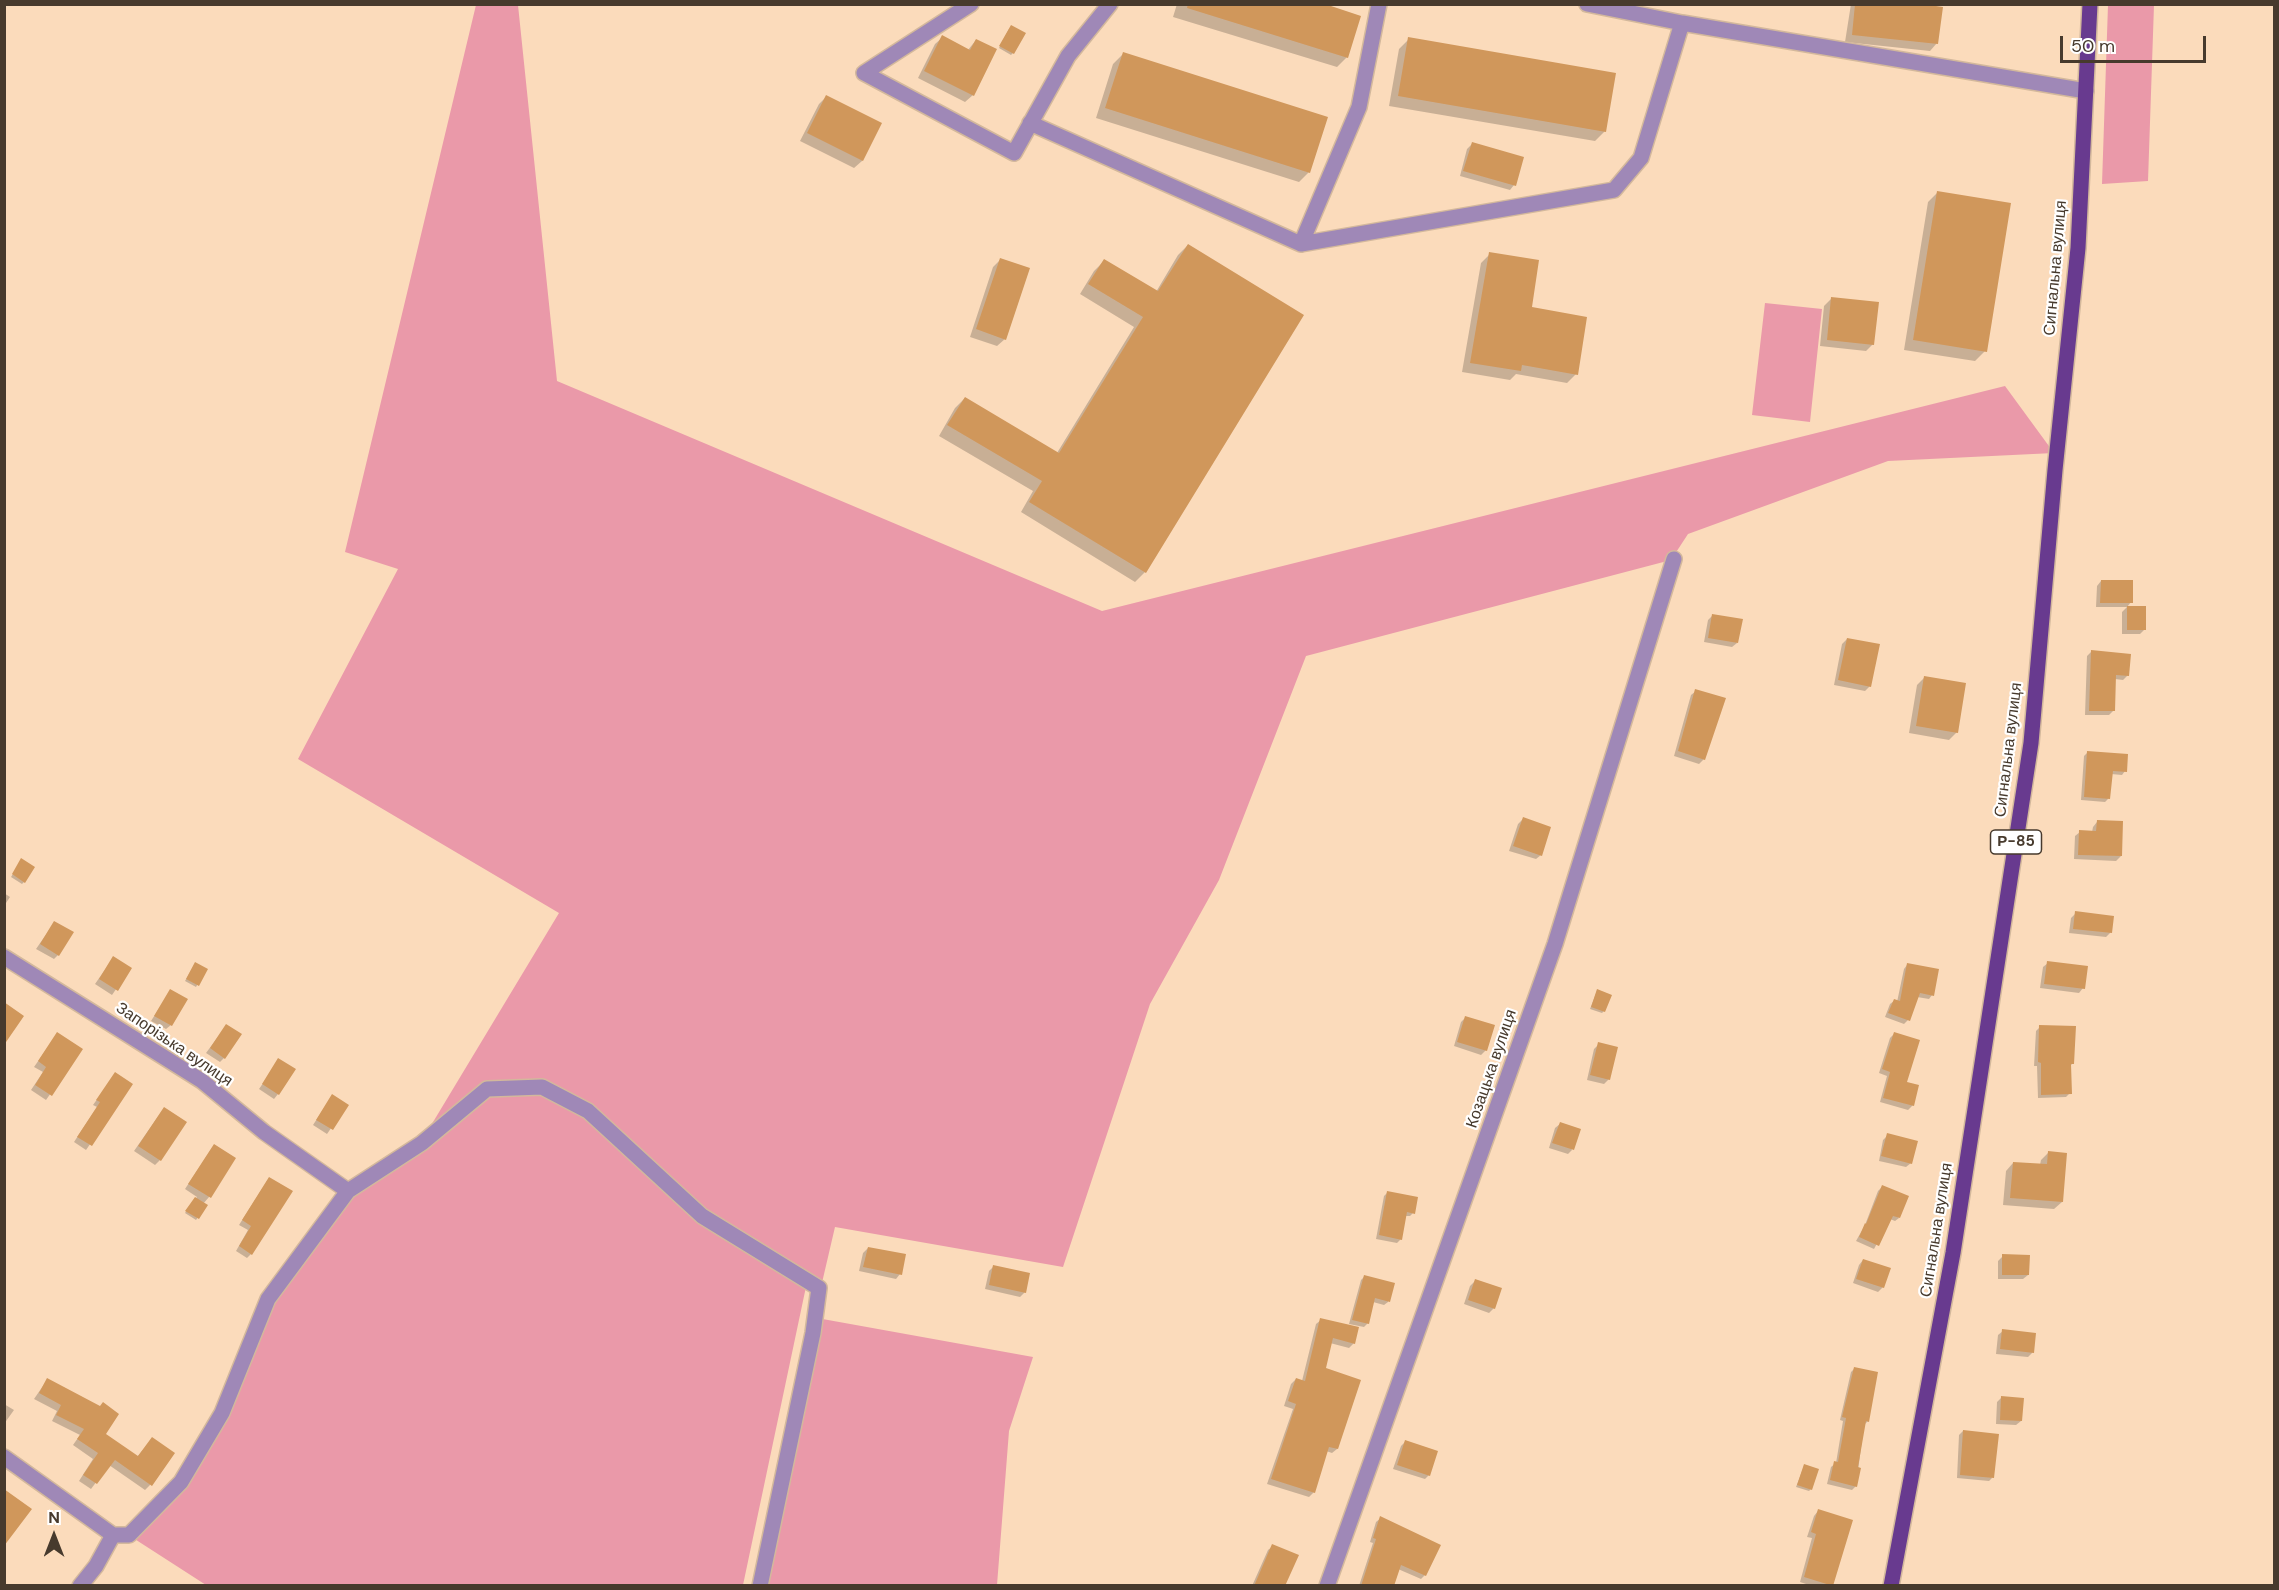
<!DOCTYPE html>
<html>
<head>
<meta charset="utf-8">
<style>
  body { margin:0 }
  #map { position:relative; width:2279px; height:1590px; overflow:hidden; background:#fbdbbb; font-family:"DM Sans",sans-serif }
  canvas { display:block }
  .frame { position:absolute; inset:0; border:6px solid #473a2d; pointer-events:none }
  .north { position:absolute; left:24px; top:1506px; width:60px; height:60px; -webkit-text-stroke:4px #fff; paint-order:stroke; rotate:0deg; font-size:16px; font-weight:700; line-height:24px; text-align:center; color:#473a2d }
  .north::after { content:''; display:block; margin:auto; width:21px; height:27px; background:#473a2d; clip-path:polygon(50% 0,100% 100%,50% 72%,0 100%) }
  .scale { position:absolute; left:2060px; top:36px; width:146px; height:27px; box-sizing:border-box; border:3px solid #473a2d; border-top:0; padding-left:8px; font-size:18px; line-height:21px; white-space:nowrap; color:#473a2d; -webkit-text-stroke:4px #fff; paint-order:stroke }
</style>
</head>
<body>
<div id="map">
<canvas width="2279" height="1590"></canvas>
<div class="frame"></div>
<div class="north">N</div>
<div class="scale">50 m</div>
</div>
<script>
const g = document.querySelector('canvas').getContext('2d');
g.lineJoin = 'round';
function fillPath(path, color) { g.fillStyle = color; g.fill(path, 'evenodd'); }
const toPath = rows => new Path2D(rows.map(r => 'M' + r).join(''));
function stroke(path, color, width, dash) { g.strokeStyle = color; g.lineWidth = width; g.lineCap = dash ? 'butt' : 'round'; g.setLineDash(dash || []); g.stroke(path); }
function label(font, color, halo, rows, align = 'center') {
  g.font = font + ' "DM Sans",sans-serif'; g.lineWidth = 4.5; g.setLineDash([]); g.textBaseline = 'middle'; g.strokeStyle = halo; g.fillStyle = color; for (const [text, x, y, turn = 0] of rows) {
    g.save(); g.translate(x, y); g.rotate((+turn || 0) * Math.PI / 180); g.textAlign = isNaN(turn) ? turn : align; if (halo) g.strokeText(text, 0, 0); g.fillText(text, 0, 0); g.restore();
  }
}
const green = toPath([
  [476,5,518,5,557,381,1102,611,2005,386,2054,453,1888,461,1688,534,1671,560,1306,656,1219,880,1150,1004,1063,1267,835,1227,821,1287,703,1215,590,1109,542,1086,486,1087,421,1142,559,913,298,759,398,569,345,552],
  [2108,5,2154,5,2148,181,2102,184],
  [1765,303,1822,309,1810,422,1752,415],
  [541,1089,587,1112,701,1217,807,1282,743,1585,206,1585,130,1536,183,1483,269,1300,349,1192,487,1091],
  [817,1318,1033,1357,1009,1431,997,1585,762,1586]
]);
const shadow = toPath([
  [1177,4,1320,4,1347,57,1337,67,1173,17],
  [1851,4,1908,4,1937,43,1930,51,1845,42],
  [1009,29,1013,53,1011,55,999,48],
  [943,37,968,50,976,40,973,95,965,102,918,78,935,44],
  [1409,39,1605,131,1595,141,1389,106,1399,49],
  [1123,54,1309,172,1299,182,1096,118,1113,64],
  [826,97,880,124,862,161,854,168,800,141,819,104],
  [1472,144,1514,185,1510,190,1460,176,1467,149],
  [1938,192,1985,351,1975,361,1904,350,1928,202],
  [1188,245,1145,572,1135,582,1021,512,1033,491,939,436,955,408,965,398,1057,453,1134,327,1080,294,1094,271,1104,261,1156,292,1178,255],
  [1490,254,1576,374,1567,383,1516,374,1510,380,1462,372,1481,263],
  [1000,260,1005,339,997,346,970,337,993,267],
  [1832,298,1873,344,1866,351,1820,346,1824,306],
  [2101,581,2131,602,2127,607,2096,607,2097,586],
  [2127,607,2145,629,2140,634,2122,634,2122,612],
  [1713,615,1737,643,1732,647,1704,642,1708,620],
  [1847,639,1870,686,1865,691,1834,685,1842,644],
  [2092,651,2128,675,2123,680,2115,679,2114,710,2109,715,2085,715,2087,656],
  [1925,677,1957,732,1949,740,1909,733,1917,685],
  [1696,691,1704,759,1699,764,1674,756,1691,695],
  [2088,752,2125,771,2122,775,2111,774,2108,799,2105,802,2081,800,2084,756],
  [1523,819,1541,855,1536,859,1509,851,1518,824],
  [2097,822,2121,856,2116,861,2074,859,2075,836,2080,832,2092,832,2093,827],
  [20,862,24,882,22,884,11,877],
  [4,893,10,897,4,906],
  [2076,913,2111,932,2106,937,2069,933,2071,918],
  [54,923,58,955,54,959,36,949],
  [113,958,130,969,112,995,95,984],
  [2048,963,2083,988,2079,993,2040,988,2043,967],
  [194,965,206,969,196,987,185,981],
  [1907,965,1932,995,1929,999,1917,997,1908,1020,1904,1024,1885,1017,1890,1004,1894,1001,1897,1002,1904,969],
  [170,991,171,1025,166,1029,151,1021],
  [1597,991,1604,1011,1602,1013,1590,1009],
  [1466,1017,1486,1050,1481,1055,1454,1046,1461,1022],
  [226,1026,224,1058,220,1062,206,1053],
  [2040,1027,2073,1063,2070,1066,2070,1093,2066,1097,2038,1098,2037,1066,2034,1066,2036,1031],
  [57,1034,81,1050,46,1100,31,1090,43,1072,34,1067],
  [1894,1034,1905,1083,1913,1105,1908,1110,1880,1102,1887,1076,1879,1073,1890,1038],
  [1599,1044,1609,1079,1604,1084,1587,1080,1594,1049],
  [279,1060,278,1094,274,1099,259,1089],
  [115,1074,131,1085,86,1150,74,1142,97,1107,93,1105],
  [332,1096,347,1105,327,1134,313,1125],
  [164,1108,160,1160,155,1165,134,1151],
  [1560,1124,1572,1150,1568,1154,1549,1148,1555,1128],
  [1888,1135,1911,1163,1906,1167,1879,1161,1883,1140],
  [214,1145,234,1158,209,1197,203,1204,206,1206,196,1220,185,1213,197,1197,185,1189],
  [2048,1153,2062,1202,2054,1209,2003,1205,2006,1171,2013,1163,2040,1165,2041,1160],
  [269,1178,251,1254,247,1258,236,1251,248,1230,239,1225],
  [1882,1187,1899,1218,1895,1221,1890,1219,1874,1249,1856,1241,1865,1225,1878,1191],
  [1387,1193,1413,1213,1410,1216,1405,1216,1401,1239,1397,1243,1376,1239,1384,1196],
  [868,1248,900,1274,896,1279,859,1271,863,1253],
  [2003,1256,2028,1275,2023,1279,1998,1279,1998,1261],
  [1863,1260,1883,1287,1878,1292,1853,1283,1859,1265],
  [994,1266,1025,1292,1020,1297,985,1289,989,1271],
  [1365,1276,1393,1284,1388,1302,1384,1305,1373,1302,1368,1323,1364,1327,1349,1324,1361,1280],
  [1475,1281,1494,1308,1489,1313,1464,1304,1470,1286],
  [1321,1320,1354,1343,1349,1348,1330,1343,1324,1369,1337,1449,1332,1453,1326,1451,1314,1492,1309,1497,1267,1484,1293,1409,1284,1406,1291,1384,1296,1379,1302,1381,1316,1324],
  [2003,1331,2033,1352,2028,1357,1996,1354,1998,1335],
  [1854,1369,1868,1421,1864,1425,1856,1486,1852,1490,1827,1484,1831,1467,1836,1463,1843,1421,1840,1420,1851,1372],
  [47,1380,104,1434,137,1457,152,1439,150,1485,145,1490,109,1465,91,1489,79,1481,93,1459,73,1445,80,1435,52,1421,57,1411,34,1399],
  [2002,1397,2021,1421,2016,1425,1996,1424,1997,1402],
  [4,1404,14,1410,4,1424],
  [1963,1431,1992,1478,1989,1481,1957,1478,1959,1435],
  [1405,1442,1429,1475,1425,1479,1393,1469,1401,1446],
  [1804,1466,1811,1489,1809,1491,1796,1487],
  [1818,1511,1832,1586,1812,1586,1800,1582,1812,1538,1807,1537,1814,1516],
  [1381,1518,1425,1575,1421,1579,1398,1569,1392,1586,1359,1586,1373,1543,1370,1542,1376,1522],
  [1273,1546,1276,1586,1252,1586,1268,1550]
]);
const building = toPath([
  [1188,4,1325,4,1361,16,1348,58,1187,8],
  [1855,4,1922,4,1943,7,1938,44,1852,35],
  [1011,25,1026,33,1014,54,999,46],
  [942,35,970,50,976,39,997,49,974,96,924,71],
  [1408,37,1616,73,1606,132,1398,96],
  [1123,52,1328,117,1310,173,1105,108],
  [826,95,882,123,863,161,807,133],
  [1472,142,1524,157,1516,186,1463,171],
  [1937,191,2011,203,1987,352,1913,340],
  [1188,244,1304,315,1146,573,1029,502,1042,481,947,425,965,397,1059,453,1143,317,1088,284,1104,259,1158,291],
  [1489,252,1539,260,1532,307,1587,317,1578,375,1522,365,1521,371,1470,363],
  [1000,258,1030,268,1006,340,976,329],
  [1831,297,1879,302,1874,345,1827,340],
  [2101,580,2133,580,2133,603,2100,603],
  [2127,606,2146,606,2146,630,2127,630],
  [1712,614,1743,619,1738,643,1708,638],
  [1847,638,1880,644,1871,687,1838,680],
  [2091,650,2131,654,2129,676,2116,675,2115,711,2089,711],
  [1924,676,1966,683,1958,733,1916,726],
  [1695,689,1726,698,1705,760,1678,751],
  [2087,751,2128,754,2127,772,2113,771,2110,799,2084,797],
  [1523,817,1551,827,1542,856,1513,846],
  [2097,820,2123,821,2122,856,2078,855,2079,830,2096,831],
  [21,858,35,867,25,883,12,874],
  [2075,911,2114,916,2112,933,2073,929],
  [54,921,74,932,59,956,40,944],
  [113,956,132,968,118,991,99,979],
  [2047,961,2088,966,2085,989,2044,984],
  [195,962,208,969,199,986,186,979],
  [1907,963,1939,969,1934,996,1920,993,1910,1021,1888,1013,1894,999,1900,1001],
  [170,989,188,999,172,1026,154,1016],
  [1597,989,1612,995,1605,1012,1591,1007],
  [4,1002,24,1016,4,1045],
  [1465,1016,1495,1025,1487,1051,1457,1042],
  [226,1024,242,1034,225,1059,210,1048],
  [2039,1025,2076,1026,2074,1064,2071,1064,2072,1094,2041,1095,2041,1063,2038,1062],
  [57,1032,83,1049,52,1096,35,1085,46,1067,38,1061],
  [1894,1032,1920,1040,1907,1082,1919,1085,1914,1106,1883,1098,1890,1072,1882,1069],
  [1598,1042,1618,1047,1610,1080,1590,1075],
  [278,1058,296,1069,279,1095,262,1084],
  [115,1072,133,1084,92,1146,77,1137,100,1102,96,1100],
  [332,1094,349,1105,333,1130,316,1120],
  [164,1107,187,1122,161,1161,138,1146],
  [1560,1122,1581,1129,1574,1150,1552,1143],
  [1887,1133,1918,1141,1912,1164,1881,1156],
  [214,1144,236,1158,211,1198,188,1184],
  [2048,1151,2067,1153,2063,1202,2010,1198,2013,1162,2047,1164],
  [269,1177,293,1191,252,1255,239,1246,251,1226,242,1220],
  [1882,1185,1909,1196,1900,1218,1893,1216,1879,1246,1859,1237,1865,1223,1866,1224],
  [1387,1191,1418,1197,1415,1214,1407,1212,1402,1240,1379,1235],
  [195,1197,208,1205,199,1219,185,1211],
  [868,1247,906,1254,902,1275,863,1267],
  [2002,1254,2030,1255,2029,1275,2002,1275],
  [1863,1259,1891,1268,1884,1288,1856,1279],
  [993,1265,1030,1273,1026,1293,989,1285],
  [1364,1275,1395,1283,1390,1302,1375,1298,1369,1324,1352,1320],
  [1475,1279,1502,1288,1495,1309,1468,1300],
  [1320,1318,1359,1327,1355,1344,1333,1338,1326,1368,1361,1380,1338,1449,1329,1447,1315,1493,1271,1479,1296,1404,1288,1401,1296,1378,1305,1381],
  [2002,1329,2036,1333,2034,1353,2000,1349],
  [1854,1367,1878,1372,1869,1422,1866,1421,1858,1467,1861,1468,1857,1487,1830,1480,1834,1461,1838,1462,1846,1418,1842,1417],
  [47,1378,100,1406,103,1402,119,1414,106,1434,138,1456,152,1437,175,1453,152,1486,115,1460,97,1484,83,1475,98,1453,77,1439,84,1429,56,1415,61,1405,39,1393],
  [2001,1396,2024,1398,2022,1421,2000,1420],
  [1963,1430,1999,1434,1994,1478,1960,1475],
  [1405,1440,1438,1451,1430,1476,1397,1465],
  [1804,1464,1819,1469,1812,1490,1797,1485],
  [4,1489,32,1509,4,1546],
  [1818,1509,1853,1520,1833,1586,1804,1577,1816,1534,1811,1532],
  [1380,1516,1441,1545,1426,1576,1401,1565,1394,1586,1361,1586,1376,1539,1373,1538],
  [1272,1544,1299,1555,1285,1586,1254,1586]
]);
const minor = toPath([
  [971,4,864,73,1014,153,1068,56,1110,4],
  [1587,4,1682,23,2086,91],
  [1030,123,1301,244,1359,107,1379,4],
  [1301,244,1614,190,1641,158,1682,23],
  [4,957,202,1081,264,1132,348,1191],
  [4,1457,113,1535],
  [113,1535,129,1535,181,1482,222,1413,268,1299,348,1191,422,1143,487,1089,542,1087,588,1111,702,1216,819,1288,813,1333,760,1586],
  [80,1586,96,1566,113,1535],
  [1327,1586,1555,944,1674,559]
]);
const major = toPath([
  [1891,1586,1953,1253,2031,743,2055,470,2078,248,2090,4]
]);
const shields = [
  [2016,842,51]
];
const shieldNames = [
  ["Р-85",2016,842]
];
const streetNames = [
  ["Сигнальна вулиця",2056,268,-85],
  ["Сигнальна вулиця",2009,750,-83],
  ["Запорізька вулиця",174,1045,34],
  ["Козацька вулиця",1492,1069,-71],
  ["Сигнальна вулиця",1937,1230,-81]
];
fillPath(green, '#ea99a9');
fillPath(shadow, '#0003');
fillPath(building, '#d0975b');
stroke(minor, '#d3b89c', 18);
stroke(major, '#d3b89c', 18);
stroke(minor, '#9f88b7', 15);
stroke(major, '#683a8f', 15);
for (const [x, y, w] of shields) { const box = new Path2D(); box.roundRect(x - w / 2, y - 12, w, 24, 4.5); g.fillStyle = '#fff'; g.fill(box); stroke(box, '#473a2d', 1.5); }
label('bold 15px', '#473a2d', null, shieldNames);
label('16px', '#473a2d', '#fff', streetNames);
</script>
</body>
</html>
